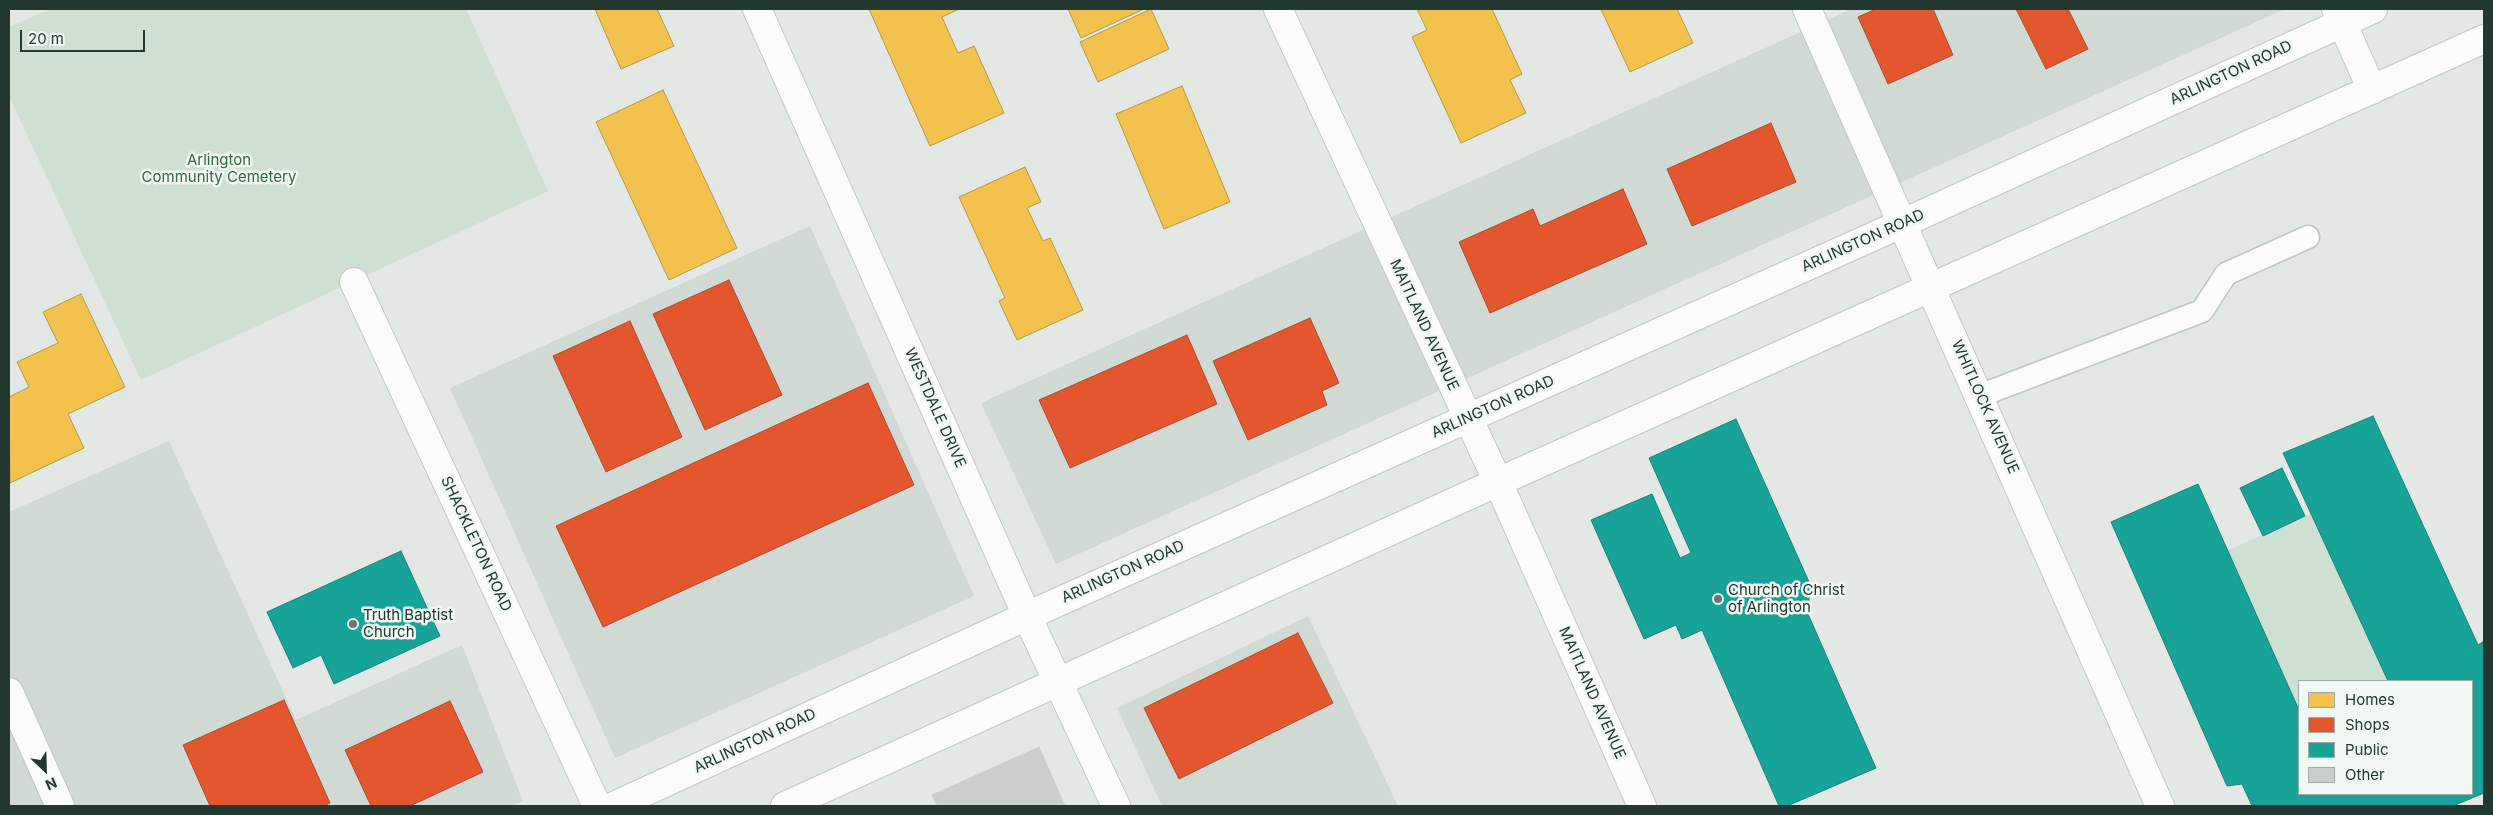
<!DOCTYPE html>
<html>
<head>
<meta charset="utf-8">
<style>
  body { margin:0 }
  #map { position:relative; width:2493px; height:815px; overflow:hidden; background:#e3e8e5; font-family:Inter,sans-serif }
  canvas { display:block }
  .frame { position:absolute; inset:0; border:10px solid #233830; pointer-events:none }
  .legend { position:absolute; left:2298px; top:680px; width:175px; height:115px; box-sizing:border-box; background:#f1f7f3; border:1px solid #9faba5; margin:0; padding:6px 9px; list-style:none; font-size:15px; color:#233830 }
  .legend li { display:flex; align-items:center; gap:10px; height:25px }
  .legend b { width:25px; border:1px solid #9faba5 }
  .north { position:absolute; left:20px; top:745px; width:50px; height:50px; -webkit-text-stroke:4px #f1f7f3; paint-order:stroke; rotate:156deg; font-size:14px; font-weight:700; line-height:20px; text-align:center; color:#233830 }
  .north::after { content:''; display:block; margin:auto; width:18px; height:22px; background:#233830; clip-path:polygon(50% 0,100% 100%,50% 72%,0 100%) }
  .scale { position:absolute; left:20px; top:30px; width:125px; height:22px; box-sizing:border-box; border:2px solid #233830; border-top:0; padding-left:6px; font-size:15px; line-height:18px; white-space:nowrap; color:#233830; -webkit-text-stroke:4px #f1f7f3; paint-order:stroke }
</style>
</head>
<body>
<div id="map">
<canvas width="2493" height="815"></canvas>
<div class="frame"></div>
<ul class="legend">
<li><b style="height:14px;background:#f2c14e"></b>Homes</li>
<li><b style="height:14px;background:#e4572e"></b>Shops</li>
<li><b style="height:14px;background:#17a398"></b>Public</li>
<li><b style="height:14px;background:#cacfcc"></b>Other</li>
</ul>
<div class="north">N</div>
<div class="scale">20 m</div>
</div>
<script>
const g = document.querySelector('canvas').getContext('2d');
g.lineJoin = 'round';
function fillPath(path, color) { g.fillStyle = color; g.fill(path, 'evenodd'); }
const toPath = rows => new Path2D(rows.map(r => 'M' + r).join(''));
function stroke(path, color, width, dash) { g.strokeStyle = color; g.lineWidth = width; g.lineCap = dash ? 'butt' : 'round'; g.setLineDash(dash || []); g.stroke(path); }
function label(font, color, halo, rows, align = 'center') {
  g.font = font + ' Inter,sans-serif'; g.lineWidth = 5; g.setLineDash([]); g.textBaseline = 'middle'; g.strokeStyle = halo; g.fillStyle = color; for (const [text, x, y, turn = 0] of rows) {
    g.save(); g.translate(x, y); g.rotate((+turn || 0) * Math.PI / 180); g.textAlign = isNaN(turn) ? turn : align; if (halo) g.strokeText(text, 0, 0); g.fillText(text, 0, 0); g.restore();
  }
}
const built = toPath([
  [1847,9,2285,9,1056,564,981,403,1847,11],
  [810,226,974,596,615,758,450,388],
  [169,441,296,720,462,645,523,801,510,806,9,806,9,512],
  [1308,616,1398,806,1162,806,1117,708]
]);
const green = toPath([
  [50,9,466,9,548,191,141,380,9,96,9,27],
  [2311,514,2388,681,2299,681,2299,710,2228,550]
]);
const homes = toPath([
  [595,9,657,9,674,46,621,69,595,9],
  [869,9,959,9,942,17,958,53,974,46,1004,113,930,146,869,9],
  [1068,9,1144,9,1081,38,1068,9],
  [1151,9,1169,49,1098,82,1080,42,1151,9],
  [1417,9,1492,9,1522,74,1510,80,1526,113,1461,143,1412,37,1427,30,1417,9],
  [1601,9,1677,9,1693,43,1630,72,1601,9],
  [1182,86,1230,202,1164,229,1116,114,1182,86],
  [663,90,737,248,669,280,596,122,663,90],
  [1025,167,1041,202,1027,208,1043,241,1050,238,1083,310,1017,340,999,301,1005,298,959,197,1025,167],
  [81,294,125,387,68,414,84,448,10,483,9,397,29,387,17,362,58,343,43,312,81,294]
]);
const shops = toPath([
  [1876,9,1933,9,1953,55,1888,84,1858,17,1876,9],
  [2016,9,2068,9,2088,49,2046,69,2016,9],
  [1771,123,1796,182,1692,226,1667,169,1771,123],
  [1623,189,1647,244,1490,313,1459,242,1533,209,1540,226,1623,189],
  [729,280,782,395,705,430,653,314,729,280],
  [1310,318,1339,383,1322,391,1327,405,1248,440,1213,361,1310,318],
  [630,321,682,437,606,472,553,356,630,321],
  [1187,335,1217,404,1070,468,1039,400,1187,335],
  [868,383,914,485,603,627,556,526,868,383],
  [1298,633,1333,703,1179,779,1144,708,1298,633],
  [284,700,330,803,323,806,210,806,183,745,284,700],
  [450,701,483,772,410,806,371,806,345,750,450,701]
]);
const public = toPath([
  [2373,416,2478,645,2484,641,2484,793,2453,806,2252,806,2242,784,2227,786,2111,522,2198,484,2299,710,2299,794,2472,794,2472,681,2388,681,2283,453,2373,416],
  [1736,419,1810,584,1808,614,1876,768,1787,806,1779,806,1702,630,1682,639,1676,625,1644,639,1591,520,1652,494,1680,558,1691,553,1649,458,1736,419],
  [2282,468,2305,516,2263,536,2240,488,2282,468],
  [401,551,440,636,334,684,321,655,293,668,267,612,401,551]
]);
const building = toPath([
  [1039,747,1065,806,937,806,932,795,1039,747]
]);
const service = toPath([
  [1979,396,2202,311,2226,274,2308,237]
]);
const minor = toPath([
  [757,9,1027,616,1116,806],
  [1278,9,1498,482,1642,806],
  [1807,9,2160,806],
  [2336,9,2372,90],
  [354,282,597,806],
  [9,692,60,806]
]);
const secondary = toPath([
  [614,806,1027,616,1901,224,2373,9],
  [785,806,1498,482,2484,39]
]);
const markers = [
  [1718,599,5,"#66766f"],
  [353,624,5,"#66766f"]
];
const streetNames = [
  ["ARLINGTON ROAD",2231,73,-25],
  ["ARLINGTON ROAD",1863,241,-24],
  ["MAITLAND AVENUE",1424,325,65],
  ["ARLINGTON ROAD",1493,407,-24],
  ["WHITLOCK AVENUE",1985,407,66],
  ["WESTDALE DRIVE",935,408,66],
  ["SHACKLETON ROAD",476,544,65],
  ["ARLINGTON ROAD",1123,572,-24],
  ["MAITLAND AVENUE",1592,693,66],
  ["ARLINGTON ROAD",755,741,-25]
];
const parkNames = [
  ["Arlington",219,160],
  ["Community Cemetery",219,177]
];
const poiNames = [
  ["Church of Christ",1728,590],
  ["of Arlington",1728,607],
  ["Truth Baptist",363,615],
  ["Church",363,632]
];
fillPath(built, '#d1d9d4');
fillPath(green, '#cee0d1');
fillPath(homes, '#f2c14e');
stroke(homes, '#b49845', 1);
fillPath(shops, '#e4572e');
stroke(shops, '#aa4e2f', 1);
fillPath(public, '#17a398');
stroke(public, '#1b8379', 1);
fillPath(building, '#cacfcc');
stroke(building, '#ccd1ce', 1);
stroke(service, '#c0c5c2', 25);
stroke(minor, '#c0c5c2', 30);
stroke(secondary, '#bfc5c2', 30);
stroke(service, '#fbfcfb', 22);
stroke(minor, '#fbfcfb', 28);
stroke(secondary, '#fbfcfb', 28);
for (const [x, y, r, color] of markers) { const dot = new Path2D(); dot.arc(x, y, r, 0, 2 * Math.PI); g.fillStyle = color; g.fill(dot); stroke(dot, '#f1f7f3', 2); }
label('15px', '#233830', '#f1f7f3', streetNames);
label('15px', '#326b3f', '#f1f7f3', parkNames);
label('15px', '#233830', '#f1f7f3', poiNames, 'left');
</script>
</body>
</html>
